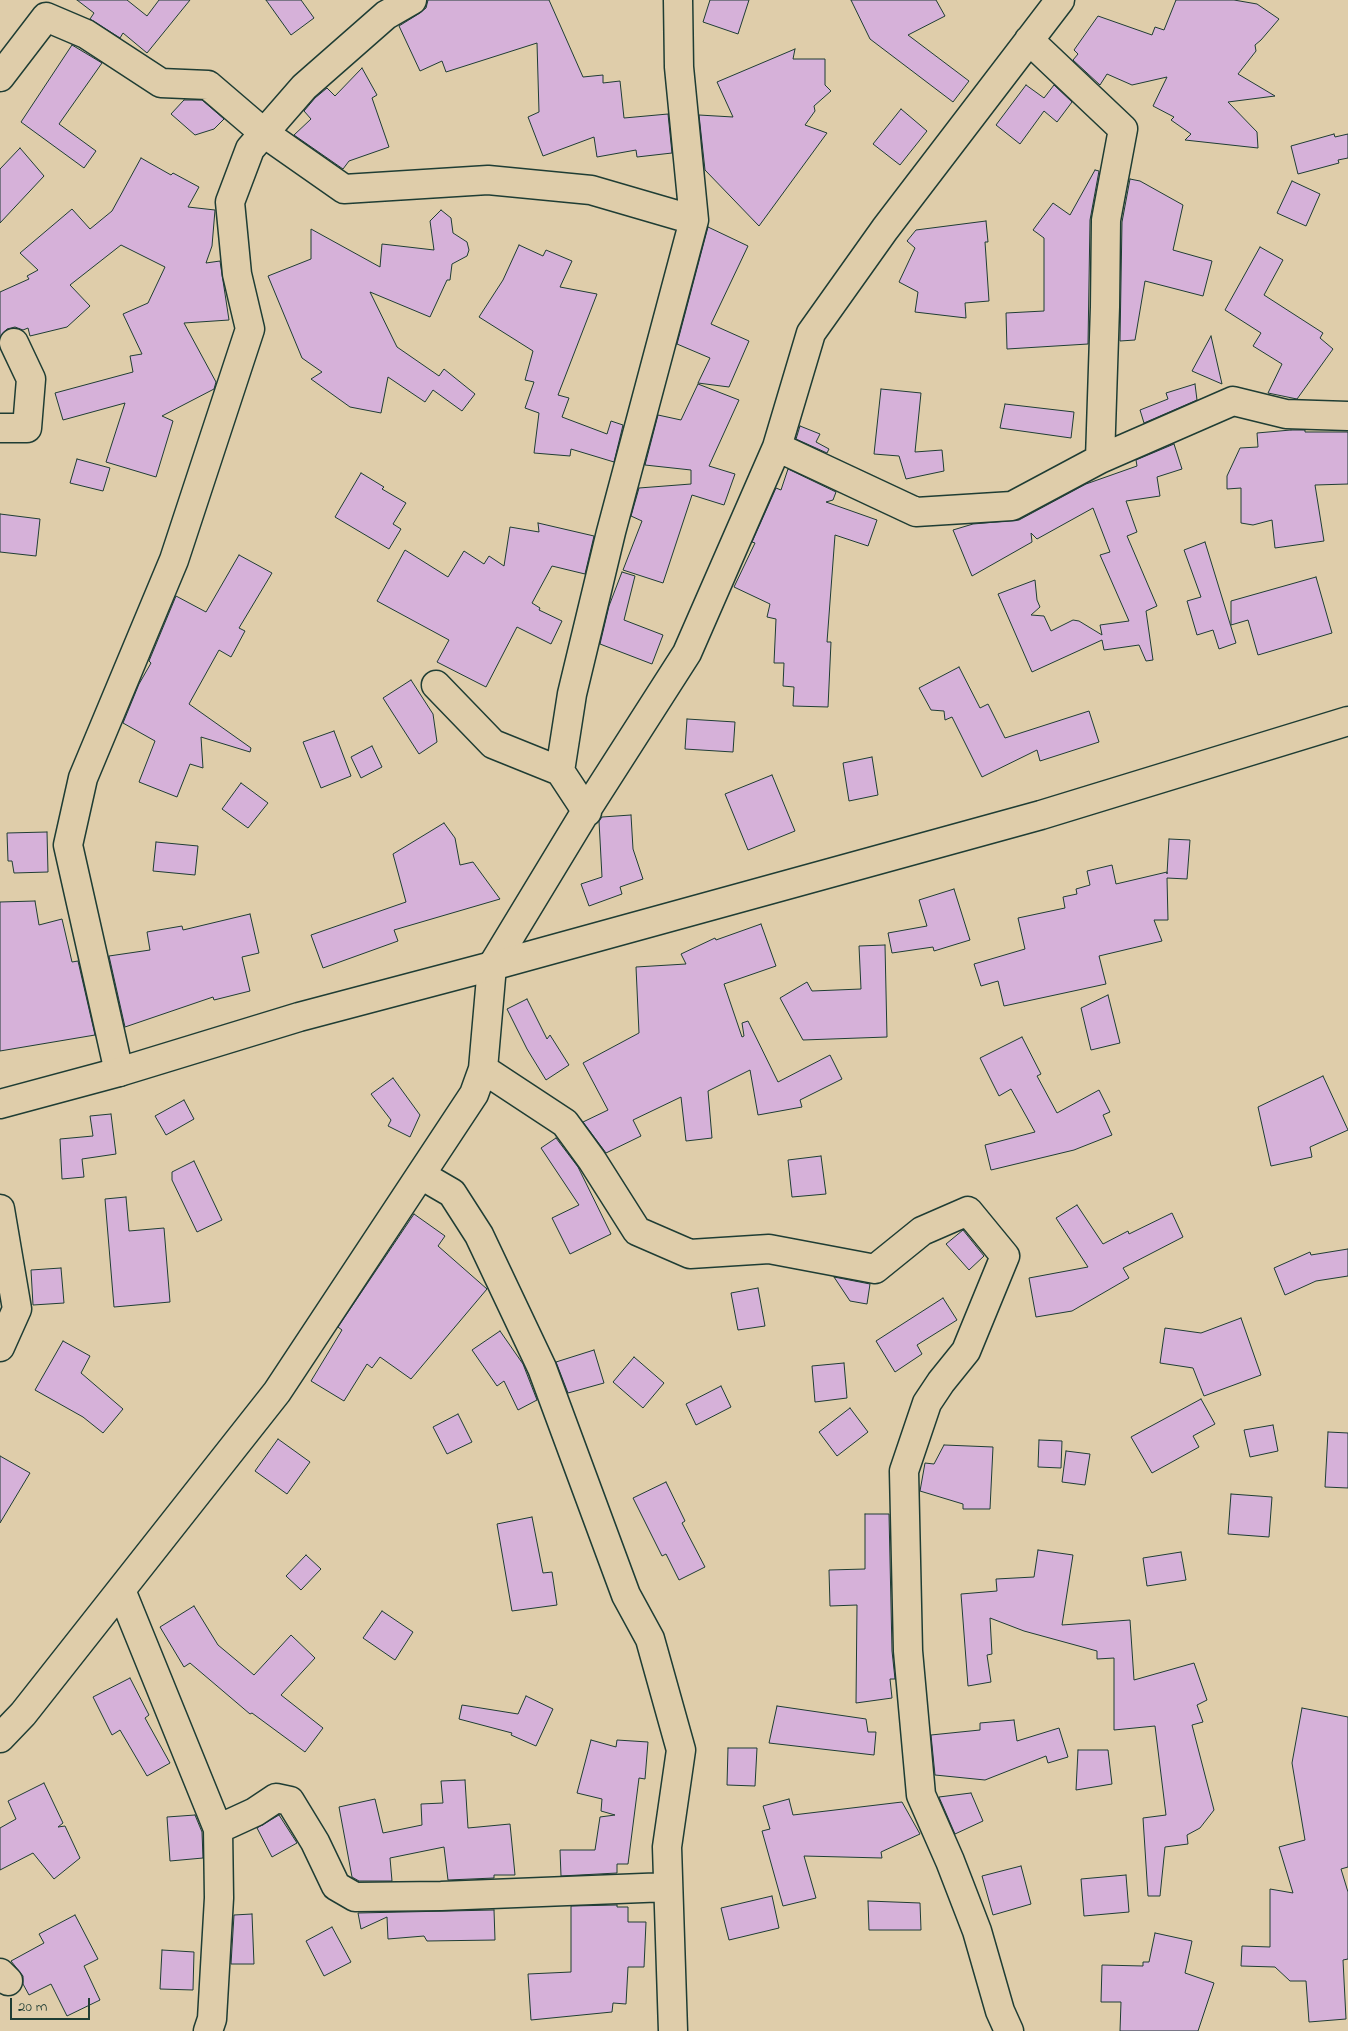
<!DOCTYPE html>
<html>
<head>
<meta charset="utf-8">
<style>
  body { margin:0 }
  #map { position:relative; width:1348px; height:2031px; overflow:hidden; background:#dfcdaa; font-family:"Indie Flower",sans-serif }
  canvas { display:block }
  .scale { position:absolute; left:10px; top:1998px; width:80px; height:22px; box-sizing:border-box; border:2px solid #1f3d34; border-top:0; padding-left:6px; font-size:15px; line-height:18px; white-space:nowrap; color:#1f3d34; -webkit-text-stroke:4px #dfcdaa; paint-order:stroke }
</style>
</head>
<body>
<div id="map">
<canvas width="1348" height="2031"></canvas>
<div class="scale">20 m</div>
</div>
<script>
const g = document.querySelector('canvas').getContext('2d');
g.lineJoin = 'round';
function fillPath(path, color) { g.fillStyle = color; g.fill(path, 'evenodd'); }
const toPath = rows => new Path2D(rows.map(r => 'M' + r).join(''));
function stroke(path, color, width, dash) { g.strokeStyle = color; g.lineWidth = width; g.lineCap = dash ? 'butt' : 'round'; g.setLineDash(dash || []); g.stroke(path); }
const building = toPath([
  [77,0,127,0,147,16,159,0,190,0,147,53,123,33,120,38,90,19,94,13,77,0],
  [266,0,301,0,314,18,291,35,266,0],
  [428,0,549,0,583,77,603,75,603,83,620,81,624,118,668,114,672,153,637,157,636,150,597,157,594,137,543,156,528,117,539,112,537,43,446,72,442,61,420,71,399,26,420,13,426,8,428,0],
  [710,0,749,0,738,34,703,22,710,0],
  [851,0,936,0,945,16,908,35,969,81,953,102,870,39,851,0],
  [1176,0,1234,0,1257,4,1279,19,1261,40,1255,45,1256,51,1238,74,1275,96,1228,102,1257,132,1258,148,1185,140,1191,134,1171,120,1174,117,1153,106,1167,77,1132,85,1107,74,1100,85,1073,60,1078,54,1074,50,1098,16,1152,35,1155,27,1164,30,1176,0],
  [72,45,102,63,59,124,96,151,84,168,21,122,72,45],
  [795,49,793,59,825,59,825,85,831,91,814,106,815,111,805,125,827,133,759,226,705,170,699,115,733,117,717,82,795,49],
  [362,68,377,95,372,98,389,147,349,161,343,169,294,135,311,119,304,111,315,98,327,88,335,96,362,68],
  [1026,85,1044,98,1054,85,1072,102,1057,122,1044,111,1020,144,996,125,1026,85],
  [184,100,202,100,224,119,214,129,195,135,171,114,184,100],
  [901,109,927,131,900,165,873,144,901,109],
  [1334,134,1335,137,1348,134,1348,158,1338,160,1339,163,1298,174,1291,146,1334,134],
  [20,148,44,176,0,223,0,169,20,148],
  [141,158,171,175,173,173,199,187,188,207,215,210,212,246,206,263,220,261,229,320,184,323,216,382,214,389,162,416,173,421,156,477,106,462,125,403,63,420,55,393,133,372,130,356,142,354,123,314,148,303,165,267,121,245,70,285,90,306,67,327,30,336,28,328,23,330,15,327,7,329,0,337,0,292,29,279,27,276,38,270,20,253,72,209,90,229,112,211,141,158],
  [1095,170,1099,171,1090,220,1088,344,1007,349,1006,313,1044,311,1044,238,1033,230,1053,203,1070,215,1095,170],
  [1130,179,1140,181,1183,205,1173,250,1212,261,1203,296,1145,281,1135,340,1120,341,1122,222,1130,179],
  [1292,181,1320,194,1306,226,1277,213,1292,181],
  [441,210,451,218,453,233,467,242,469,250,467,256,452,264,450,280,447,280,430,317,370,292,397,347,439,376,444,369,475,394,462,411,433,390,425,402,388,377,381,413,350,407,311,379,322,372,302,358,268,276,311,259,311,229,380,267,382,244,434,250,430,221,441,210],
  [986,221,988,242,985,242,989,301,965,303,966,318,915,312,918,292,899,282,915,248,907,241,916,230,986,221],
  [708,227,748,246,711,324,749,341,729,387,698,383,710,358,677,344,708,227],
  [519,245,543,256,546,250,572,261,560,287,597,294,558,395,569,398,562,417,607,434,611,421,623,425,614,462,571,449,570,456,534,453,539,413,525,408,534,382,525,380,533,351,479,317,503,280,519,245],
  [1260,247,1283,260,1264,295,1323,333,1320,338,1333,349,1297,399,1268,393,1282,364,1253,346,1261,333,1225,310,1260,247],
  [1211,336,1222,384,1192,371,1211,336],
  [698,384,739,400,709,466,735,474,724,505,692,495,663,583,623,570,642,521,631,516,639,488,691,484,691,470,645,465,658,415,681,420,698,384],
  [1195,384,1197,400,1144,423,1140,410,1168,399,1166,393,1195,384],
  [881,389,921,393,915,452,942,450,944,471,906,479,899,456,874,454,881,389],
  [1005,404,1074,412,1071,438,1000,428,1005,404],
  [800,426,820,434,816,442,829,449,827,453,796,439,800,426],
  [1291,430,1305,430,1305,432,1348,432,1348,484,1315,485,1324,541,1275,548,1272,520,1253,525,1241,523,1241,488,1227,489,1227,476,1240,448,1258,447,1257,433,1291,430],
  [1174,444,1182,469,1157,477,1160,496,1126,501,1137,532,1127,536,1157,606,1146,611,1153,660,1146,661,1139,645,1104,650,1102,640,1032,672,998,594,1035,580,1037,600,1040,607,1031,615,1044,616,1051,631,1073,620,1079,621,1102,635,1100,625,1129,621,1100,555,1110,552,1093,508,1037,539,1031,533,1032,542,972,576,953,530,973,524,1019,520,1086,484,1137,466,1136,460,1174,444],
  [77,459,110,468,103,491,70,483,77,459],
  [788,469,836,492,833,500,826,502,877,520,868,546,835,535,827,642,831,642,828,707,793,706,794,687,783,686,784,663,774,663,776,619,767,617,770,604,734,587,755,543,752,542,776,488,781,490,788,469],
  [361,473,384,487,382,489,406,503,393,524,401,529,389,549,335,517,361,473],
  [0,514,40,519,36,556,0,552,0,514],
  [538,523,594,536,585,574,552,566,532,603,540,608,539,610,562,621,551,644,517,627,486,687,437,662,449,640,377,601,405,550,448,577,464,551,484,564,489,556,504,566,510,527,539,532,538,523],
  [1205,542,1236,643,1219,649,1213,630,1197,635,1187,601,1201,597,1184,550,1205,542],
  [239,555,272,573,239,628,245,631,231,657,219,650,189,704,251,748,250,752,201,737,203,768,190,764,177,797,139,782,155,741,123,723,139,684,151,663,149,661,176,596,206,612,239,555],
  [622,572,635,576,624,620,663,635,652,664,600,644,609,606,622,572],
  [1316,577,1332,633,1258,655,1248,620,1231,625,1231,601,1316,577],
  [959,667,980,708,988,704,1005,738,1089,711,1099,742,1040,761,1037,750,982,777,952,717,945,720,944,711,931,710,919,688,959,667],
  [411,680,433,714,437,742,419,754,383,698,411,680],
  [687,719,735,722,733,752,685,749,687,719],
  [334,731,351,776,321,788,303,742,334,731],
  [372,746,382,767,361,778,351,757,372,746],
  [872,757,878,795,849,801,843,763,872,757],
  [772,775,795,831,748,850,725,794,772,775],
  [241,783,268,803,248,828,222,809,241,783],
  [631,815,633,849,643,879,620,887,622,894,589,906,581,884,602,877,599,821,602,817,631,815],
  [444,823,455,838,460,865,473,862,500,899,394,930,398,941,323,968,311,935,406,902,393,854,444,823],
  [47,832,48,872,14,873,12,861,8,861,7,833,47,832],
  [1169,839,1190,840,1187,879,1167,878,1168,920,1154,920,1162,941,1099,956,1106,984,1004,1006,998,981,981,986,974,964,1025,949,1018,918,1065,908,1063,897,1077,894,1076,889,1090,885,1087,871,1112,865,1116,884,1167,872,1167,874,1169,839],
  [156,842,198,846,195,875,153,871,156,842],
  [954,889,970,940,934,951,933,947,892,953,888,933,927,926,919,900,954,889],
  [35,901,39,925,62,919,72,962,78,961,95,1035,0,1051,0,902,35,901],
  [250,914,259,953,242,957,250,991,214,1000,213,997,125,1027,109,956,150,950,147,932,182,926,183,930,250,914],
  [761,924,776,966,724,984,742,1037,744,1036,742,1023,748,1021,778,1082,830,1055,842,1079,800,1100,802,1107,758,1115,750,1070,708,1091,712,1138,686,1141,681,1097,633,1120,641,1136,606,1153,583,1122,608,1110,583,1063,639,1033,636,967,686,964,681,954,715,938,716,940,761,924],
  [885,945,887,1037,803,1040,780,998,807,982,812,991,861,989,859,946,885,945],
  [1108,995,1120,1043,1091,1050,1081,1008,1108,995],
  [527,999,547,1039,550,1035,569,1065,546,1080,527,1049,507,1009,527,999],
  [1022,1037,1041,1074,1037,1076,1057,1113,1099,1090,1110,1112,1103,1115,1112,1135,1074,1150,991,1170,985,1145,1035,1132,1011,1089,999,1096,980,1058,1022,1037],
  [1323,1076,1348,1130,1310,1147,1312,1157,1271,1166,1258,1107,1323,1076],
  [393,1078,420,1115,410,1137,388,1126,391,1120,371,1094,393,1078],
  [184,1100,194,1119,166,1135,155,1116,184,1100],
  [111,1114,116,1154,82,1159,84,1177,62,1179,60,1139,93,1136,90,1116,111,1114],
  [556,1138,578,1167,611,1234,570,1254,552,1218,579,1205,541,1148,556,1138],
  [821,1156,826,1194,792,1197,788,1160,821,1156],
  [194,1161,222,1220,197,1232,172,1180,172,1172,194,1161],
  [126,1197,129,1231,164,1228,170,1302,114,1307,105,1199,126,1197],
  [1077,1205,1103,1244,1128,1231,1129,1234,1172,1213,1183,1237,1123,1268,1129,1278,1072,1311,1036,1317,1029,1278,1088,1267,1056,1218,1077,1205],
  [414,1214,445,1236,438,1246,487,1289,411,1379,380,1357,372,1368,367,1364,344,1401,311,1381,342,1330,338,1327,414,1214],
  [963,1230,984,1256,969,1270,946,1244,963,1230],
  [1348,1249,1348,1276,1316,1281,1285,1295,1274,1268,1310,1252,1311,1255,1348,1249],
  [61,1268,64,1303,33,1305,31,1270,61,1268],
  [834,1277,870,1284,867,1304,850,1301,834,1277],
  [758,1288,765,1326,738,1330,731,1293,758,1288],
  [943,1298,957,1320,917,1345,922,1354,895,1372,876,1341,943,1298],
  [1241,1318,1261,1375,1204,1396,1193,1368,1160,1363,1165,1328,1201,1333,1241,1318],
  [500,1331,523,1364,537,1400,518,1410,504,1381,497,1386,472,1350,500,1331],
  [63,1341,90,1356,81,1373,123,1409,103,1433,83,1417,35,1390,63,1341],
  [594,1350,604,1383,568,1393,556,1362,594,1350],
  [634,1357,664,1383,643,1408,613,1382,634,1357],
  [844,1363,847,1398,815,1402,812,1366,844,1363],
  [721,1386,731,1407,696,1425,686,1404,721,1386],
  [1201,1399,1215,1424,1193,1436,1199,1447,1152,1473,1131,1437,1201,1399],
  [850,1408,868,1432,837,1456,819,1432,850,1408],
  [458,1414,472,1442,447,1454,433,1427,458,1414],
  [1273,1425,1278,1451,1250,1457,1244,1430,1273,1425],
  [1328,1432,1348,1433,1348,1488,1325,1487,1328,1432],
  [278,1439,310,1462,287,1494,255,1471,278,1439],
  [1039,1440,1062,1441,1061,1468,1038,1467,1039,1440],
  [944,1445,993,1447,990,1509,963,1509,963,1504,920,1491,925,1463,934,1464,944,1445],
  [1066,1451,1090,1454,1085,1485,1062,1482,1066,1451],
  [0,1456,30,1473,0,1523,0,1456],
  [666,1482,685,1521,682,1523,705,1567,679,1580,666,1554,662,1556,633,1498,666,1482],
  [1231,1494,1272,1497,1269,1537,1228,1534,1231,1494],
  [865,1514,889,1514,892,1651,895,1679,890,1679,892,1698,856,1703,857,1605,830,1606,829,1570,865,1569,865,1514],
  [532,1517,543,1573,552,1572,557,1605,512,1611,497,1524,532,1517],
  [1038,1550,1073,1555,1062,1625,1130,1620,1134,1680,1194,1663,1207,1700,1197,1705,1203,1722,1192,1725,1214,1810,1200,1828,1187,1835,1188,1844,1165,1847,1160,1896,1148,1896,1143,1818,1166,1815,1155,1726,1114,1730,1114,1658,1097,1659,1097,1651,1024,1631,990,1618,992,1654,987,1655,991,1682,968,1686,961,1594,997,1591,996,1579,1034,1577,1038,1550],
  [1181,1552,1186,1580,1147,1586,1143,1558,1181,1552],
  [306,1555,321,1569,301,1590,286,1576,306,1555],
  [194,1606,218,1645,254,1675,291,1635,315,1658,281,1695,323,1728,305,1752,252,1713,250,1714,190,1663,184,1667,160,1627,194,1606],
  [382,1611,413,1632,395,1660,363,1638,382,1611],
  [130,1678,149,1715,145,1718,170,1763,147,1776,120,1730,112,1735,93,1697,130,1678],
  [526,1696,553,1709,536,1746,511,1735,512,1733,459,1719,462,1705,518,1714,526,1696],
  [777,1706,866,1719,868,1732,876,1732,874,1755,769,1743,777,1706],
  [1302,1708,1348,1717,1348,1867,1341,1869,1348,1892,1348,1959,1343,1960,1346,2019,1309,2022,1306,1981,1290,1981,1275,1967,1241,1966,1242,1946,1270,1947,1270,1889,1293,1893,1279,1847,1305,1840,1292,1763,1302,1708],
  [1014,1720,1017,1741,1059,1728,1068,1757,1048,1763,1046,1756,985,1780,935,1775,931,1735,980,1730,980,1723,1014,1720],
  [591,1740,616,1747,617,1740,648,1742,645,1779,639,1778,628,1864,617,1864,617,1873,561,1876,560,1850,595,1850,600,1817,615,1815,601,1811,602,1799,577,1793,591,1740],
  [728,1748,757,1748,755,1786,727,1785,728,1748],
  [1078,1750,1108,1750,1112,1784,1076,1790,1078,1750],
  [465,1780,468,1828,510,1824,515,1875,494,1875,494,1878,448,1880,444,1847,390,1858,392,1881,359,1881,352,1877,339,1807,375,1799,383,1833,422,1825,421,1804,443,1803,441,1781,465,1780],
  [44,1783,63,1823,58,1827,65,1826,80,1858,54,1879,33,1853,0,1870,0,1828,16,1819,8,1801,44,1783],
  [971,1793,983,1821,955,1834,939,1797,971,1793],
  [789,1799,793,1815,902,1802,920,1834,881,1852,882,1858,804,1856,816,1898,783,1906,762,1831,770,1829,763,1806,789,1799],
  [195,1815,202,1832,203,1858,170,1861,167,1817,195,1815],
  [279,1815,297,1843,272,1857,257,1828,279,1815],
  [1021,1866,1031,1904,993,1915,982,1876,1021,1866],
  [1126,1875,1129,1912,1084,1916,1081,1879,1126,1875],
  [772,1896,779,1928,729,1940,721,1908,772,1896],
  [868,1901,920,1903,921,1930,869,1930,868,1901],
  [617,1905,617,1907,628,1907,628,1922,646,1922,644,1967,628,1967,626,2004,613,2003,612,2012,531,2020,528,1974,571,1972,571,1906,617,1905],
  [494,1910,495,1940,427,1941,424,1936,388,1939,387,1917,361,1929,358,1913,494,1910],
  [252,1914,254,1964,231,1964,234,1915,252,1914],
  [75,1915,98,1959,84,1966,100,2000,67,2016,51,1984,29,1995,23,1984,23,1976,11,1961,44,1943,39,1934,75,1915],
  [332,1927,351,1962,324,1976,306,1941,332,1927],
  [1155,1933,1192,1941,1185,1973,1214,1983,1198,2031,1120,2031,1121,2002,1101,2002,1102,1965,1143,1966,1143,1962,1149,1962,1155,1933],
  [162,1950,194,1952,193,1990,160,1989,162,1950]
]);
const minor = toPath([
  [1029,40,1123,129,1106,220,1105,307,1100,459],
  [0,77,46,17,86,34,161,83,208,85,264,133,344,189,488,180,591,190,694,220],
  [0,428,27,428,31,379,14,343],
  [777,447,916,512,1012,506,1100,459,1233,401,1286,414,1348,416],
  [436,685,493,744,560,771],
  [587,812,560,771,572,694,611,532,694,220,679,67,678,0],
  [483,1069,565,1123,592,1160,637,1231,690,1254,769,1249,875,1269,922,1231,968,1211,1005,1256,966,1351,941,1382,927,1403,904,1471,908,1651,921,1795,950,1861,977,1931,1000,2011,1009,2031],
  [119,1072,68,845,83,778,174,560,250,329,237,274,230,202,250,149,304,87,386,15,412,0],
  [421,1175,452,1193,479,1235,542,1368,626,1595,650,1639,681,1750,667,1847,673,2031],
  [0,1209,17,1309,0,1347],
  [121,1590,218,1829,219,1898,212,2019,208,2031],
  [0,1738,23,1714,277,1392,474,1094,483,1069,492,966,589,806,687,653,777,447,811,333,885,229,1060,0],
  [218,1829,255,1812,276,1798,290,1801,315,1842,336,1886,355,1897,441,1896,668,1887],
  [0,1973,8,1981]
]);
const tertiary = toPath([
  [0,1104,119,1072,299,1017,492,966,1041,815,1348,721]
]);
fillPath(building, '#d6b1d9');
stroke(building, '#1f3d34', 1);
stroke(minor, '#1f3d34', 31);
stroke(tertiary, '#1f3d34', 31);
stroke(minor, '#dfcdaa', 28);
stroke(tertiary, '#dfcdaa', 28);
</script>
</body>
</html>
